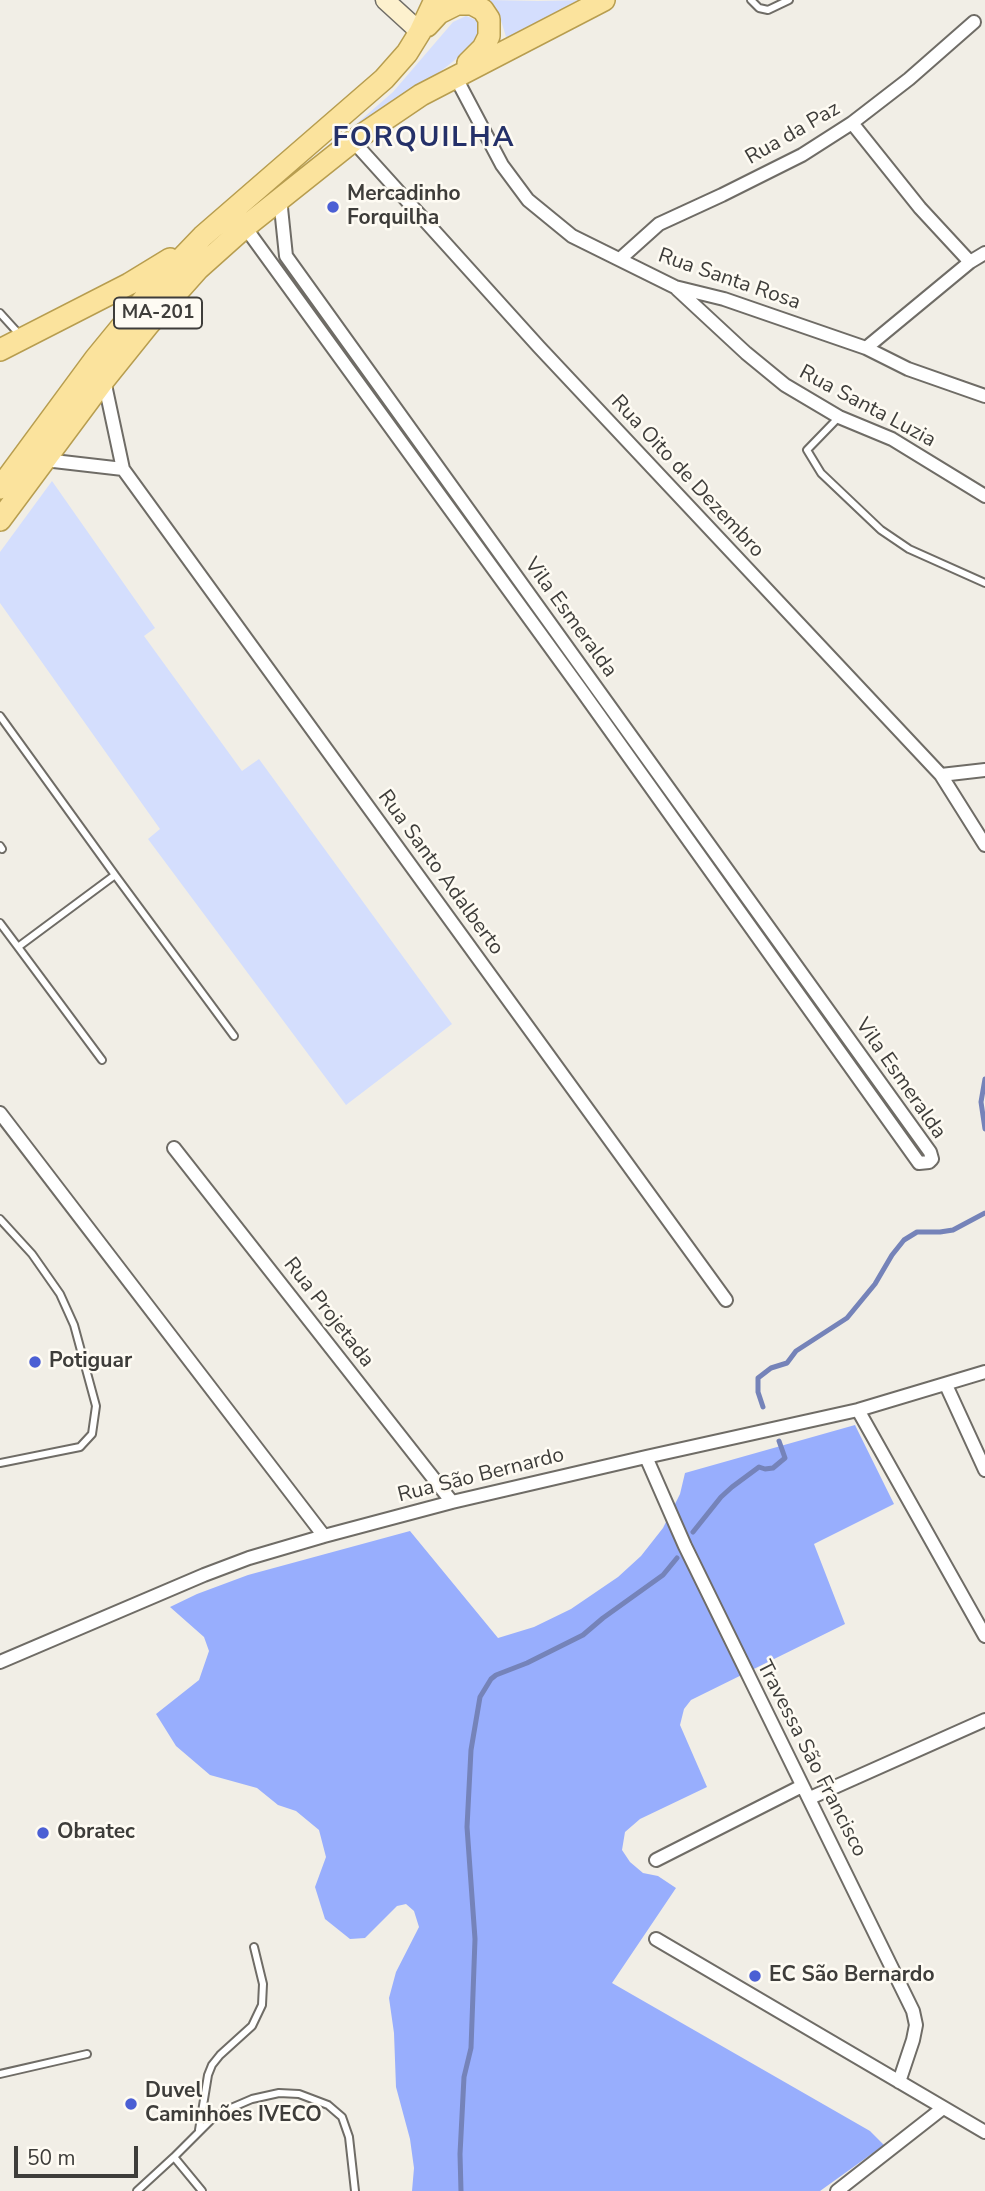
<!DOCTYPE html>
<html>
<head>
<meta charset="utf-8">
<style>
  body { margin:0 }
  #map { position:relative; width:985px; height:2191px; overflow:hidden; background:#f1eee6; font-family:"Nunito Sans",sans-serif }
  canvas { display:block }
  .scale { position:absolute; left:14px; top:2146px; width:124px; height:32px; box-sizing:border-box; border:4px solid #3e3d3a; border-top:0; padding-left:9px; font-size:21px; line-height:24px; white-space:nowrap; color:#3e3d3a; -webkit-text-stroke:5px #fefbf3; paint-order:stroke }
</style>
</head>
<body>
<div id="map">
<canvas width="985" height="2191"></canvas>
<div class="scale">50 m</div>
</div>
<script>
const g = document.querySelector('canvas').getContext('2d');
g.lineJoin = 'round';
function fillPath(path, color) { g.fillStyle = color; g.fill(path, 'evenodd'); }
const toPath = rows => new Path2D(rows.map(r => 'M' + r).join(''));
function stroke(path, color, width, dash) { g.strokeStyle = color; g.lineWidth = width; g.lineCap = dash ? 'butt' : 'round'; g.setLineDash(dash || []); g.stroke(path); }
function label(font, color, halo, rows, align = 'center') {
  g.font = font + ' "Nunito Sans",sans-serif'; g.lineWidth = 5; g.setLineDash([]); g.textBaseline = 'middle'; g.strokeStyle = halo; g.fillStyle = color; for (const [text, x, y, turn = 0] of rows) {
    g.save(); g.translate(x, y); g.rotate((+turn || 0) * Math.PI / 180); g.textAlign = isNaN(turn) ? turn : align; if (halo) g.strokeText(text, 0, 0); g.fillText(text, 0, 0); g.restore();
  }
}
const green = toPath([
  [487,0,538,1,588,0,507,40,499,14],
  [466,16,476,20,480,29,477,39,466,51,441,71,339,139,393,92,453,22],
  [52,481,155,628,144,636,242,771,259,759,452,1024,346,1105,148,839,160,829,0,603,0,552]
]);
const forest = toPath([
  [855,1425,894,1504,814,1544,845,1624,691,1700,684,1709,680,1725,707,1787,640,1819,625,1832,622,1850,630,1862,643,1873,658,1876,676,1888,612,1983,870,2131,884,2145,820,2191,412,2191,414,2168,410,2139,396,2087,394,2033,389,1998,396,1972,419,1927,414,1911,406,1904,397,1906,365,1938,350,1939,325,1919,315,1887,326,1857,319,1830,296,1811,278,1805,257,1788,210,1775,176,1746,156,1714,199,1680,209,1651,204,1637,170,1607,197,1594,248,1575,410,1531,498,1638,534,1627,571,1609,618,1577,641,1556,663,1528,680,1494,685,1473]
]);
const stream = toPath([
  [985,1079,981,1102,985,1129],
  [763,1407,758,1392,758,1378,771,1368,787,1363,796,1351,847,1318,875,1284,892,1255,904,1240,917,1232,940,1232,953,1230,985,1213],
  [693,1532,721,1497,732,1487,759,1467,765,1469,773,1468,785,1458,779,1441],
  [461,2191,460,2154,464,2077,471,2048,475,1939,467,1827,471,1750,480,1697,491,1679,496,1675,527,1663,583,1635,603,1618,663,1575,677,1558]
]);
const service = toPath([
  [751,0,759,8,768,10,789,0],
  [0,313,19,334],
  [839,417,807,450,821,473,881,530,909,549,985,583],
  [0,716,115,875],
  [0,846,2,849],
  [0,923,18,947,115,875,234,1036],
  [18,947,102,1060],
  [0,1219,32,1254,60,1294,74,1325,96,1406,92,1434,80,1447,0,1463],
  [0,2074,87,2054],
  [199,2130,208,2075,212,2065,220,2055,252,2026,262,2005,263,1984,254,1947],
  [174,2157,213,2118,231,2108,252,2099,279,2093,299,2094,328,2105,342,2117,349,2137,355,2191],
  [137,2191,174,2157,202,2191]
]);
const minor = toPath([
  [455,76,502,165,528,200,572,236,675,287,724,299,866,348,908,369,985,396],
  [852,123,920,208,970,262],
  [353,141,539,347,941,775,985,845],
  [245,227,582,691,919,1163,929,1162,932,1159,930,1152,286,256,280,198],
  [620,259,659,224,722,195,802,155,852,123,909,79,974,22],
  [677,289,746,353,785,385,839,417,892,439,985,496],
  [866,348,970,262,985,253],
  [104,380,123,469,726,1300],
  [45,460,123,469],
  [941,775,985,770],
  [0,1113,324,1536],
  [174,1148,452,1502],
  [946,1385,985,1470],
  [858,1410,985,1636],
  [646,1457,685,1546,913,2011,916,2025,913,2040,899,2082],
  [0,1662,204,1575,249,1558,324,1536,452,1502,646,1457,858,1410,985,1372],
  [810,1798,985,1720],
  [656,1860,802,1786],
  [656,1939,985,2132],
  [837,2191,943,2108]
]);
const secondary = toPath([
  [385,0,420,32]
]);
const primary = toPath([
  [427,26,439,13,457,4,472,4,483,10,489,19,489,36,483,48,468,63],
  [0,350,129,284,170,259],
  [0,488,95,359,154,287,203,236,384,79,407,53,420,32,435,0],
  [0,520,104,380,149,324,198,269,245,227,353,141,421,95,604,0]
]);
const markers = [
  [333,207,7,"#4b5fd4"],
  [35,1362,7,"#4b5fd4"],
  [43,1833,7,"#4b5fd4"],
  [755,1976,7,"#4b5fd4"],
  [131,2104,7,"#4b5fd4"]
];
const shields = [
  [158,313,88]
];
const shieldNames = [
  ["MA-201",158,313]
];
const streetNames = [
  ["Rua da Paz",793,134,-30],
  ["Rua Santa Rosa",729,280,19],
  ["Rua Santa Luzia",867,407,28],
  ["Rua Oito de Dezembro",687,477,47],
  ["Vila Esmeralda",570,618,54],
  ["Rua Santo Adalberto",440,873,54],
  ["Vila Esmeralda",900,1079,55],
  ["Rua Projetada",328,1313,52],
  ["Rua São Bernardo",481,1476,-14],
  ["Travessa São Francisco",811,1759,63]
];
const poiNames = [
  ["Mercadinho",347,195],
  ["Forquilha",347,219],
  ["Potiguar",49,1362],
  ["Obratec",57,1833],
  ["EC São Bernardo",769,1976],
  ["Duvel",145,2092],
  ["Caminhões IVECO",145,2116]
];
const districtNames = [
  ["FORQUILHA",424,139]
];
fillPath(green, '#d4defd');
fillPath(forest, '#98aefd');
stroke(stream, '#7583b9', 5);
stroke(service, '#6f6c66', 10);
stroke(minor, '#6f6c66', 16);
stroke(secondary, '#6f6c66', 21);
stroke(primary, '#b79d4f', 24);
stroke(service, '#fff', 6);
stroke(minor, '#fff', 12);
stroke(secondary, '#fdf1ce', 18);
stroke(primary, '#fbe39d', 21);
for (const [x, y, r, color] of markers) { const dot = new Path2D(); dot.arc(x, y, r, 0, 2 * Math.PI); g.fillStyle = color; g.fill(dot); stroke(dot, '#fefbf3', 2.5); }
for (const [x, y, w] of shields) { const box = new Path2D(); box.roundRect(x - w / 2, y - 15.5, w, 31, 5); g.fillStyle = '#fefbf3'; g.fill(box); stroke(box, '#3e3d3a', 2); }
label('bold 19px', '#3e3d3a', null, shieldNames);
label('21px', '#3e3d3a', '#fefbf3', streetNames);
label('bold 21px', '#3e3d3a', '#fefbf3', poiNames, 'left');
g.letterSpacing = '2px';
label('bold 28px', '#253169', '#fefbf3', districtNames);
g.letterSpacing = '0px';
</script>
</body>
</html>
